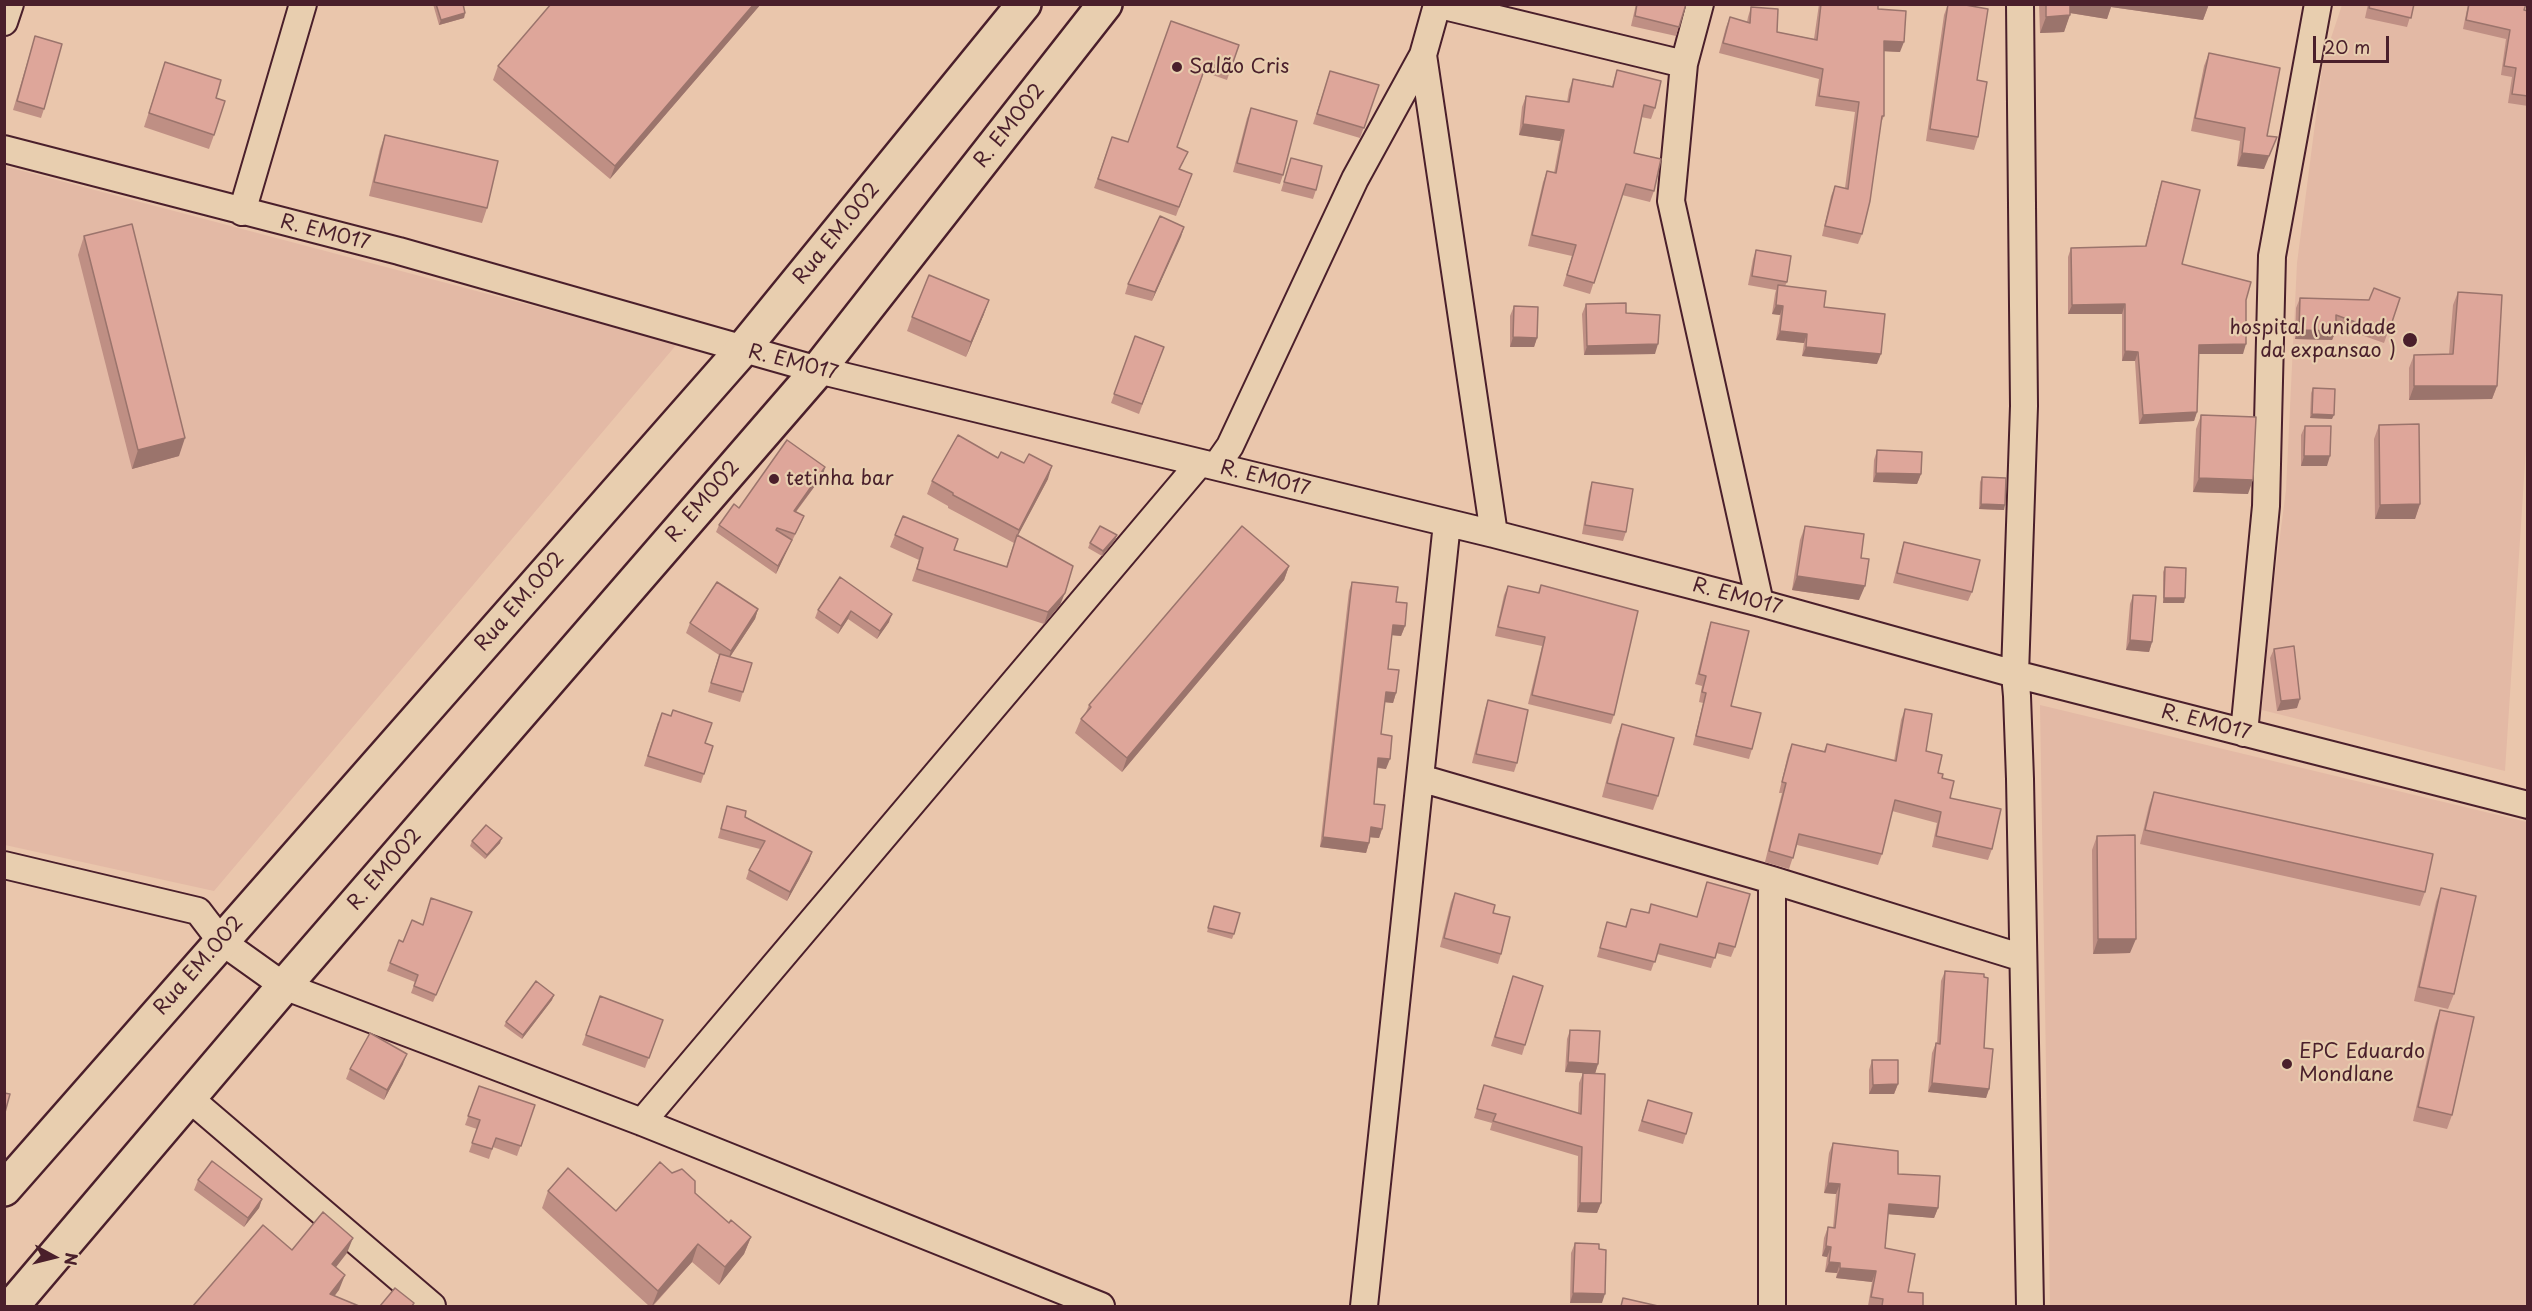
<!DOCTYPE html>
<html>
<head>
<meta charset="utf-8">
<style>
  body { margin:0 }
  #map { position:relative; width:2532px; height:1311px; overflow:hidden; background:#eac6ac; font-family:"Playpen Sans",sans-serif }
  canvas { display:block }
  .frame { position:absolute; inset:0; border:6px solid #4a1f2b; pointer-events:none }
  .north { position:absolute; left:24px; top:1227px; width:60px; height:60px; -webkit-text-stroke:4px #e8ceaf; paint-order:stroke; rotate:97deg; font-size:16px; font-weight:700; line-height:24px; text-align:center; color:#4a1f2b }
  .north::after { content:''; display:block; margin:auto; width:21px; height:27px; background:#4a1f2b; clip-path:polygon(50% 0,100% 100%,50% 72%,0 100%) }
  .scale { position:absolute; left:2313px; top:36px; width:76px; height:27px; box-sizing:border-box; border:3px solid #4a1f2b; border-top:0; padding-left:8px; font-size:18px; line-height:21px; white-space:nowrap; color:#4a1f2b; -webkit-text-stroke:4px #e8ceaf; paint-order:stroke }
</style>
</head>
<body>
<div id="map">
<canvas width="2532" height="1311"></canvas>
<div class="frame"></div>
<div class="north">N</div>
<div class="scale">20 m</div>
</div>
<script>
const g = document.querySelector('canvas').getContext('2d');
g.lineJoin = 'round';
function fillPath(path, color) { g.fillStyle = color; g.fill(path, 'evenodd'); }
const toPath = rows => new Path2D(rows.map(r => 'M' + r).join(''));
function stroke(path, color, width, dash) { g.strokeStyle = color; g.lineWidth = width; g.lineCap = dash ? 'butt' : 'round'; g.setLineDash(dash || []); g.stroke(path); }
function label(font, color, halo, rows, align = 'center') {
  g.font = font + ' "Playpen Sans",sans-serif'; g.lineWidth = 4.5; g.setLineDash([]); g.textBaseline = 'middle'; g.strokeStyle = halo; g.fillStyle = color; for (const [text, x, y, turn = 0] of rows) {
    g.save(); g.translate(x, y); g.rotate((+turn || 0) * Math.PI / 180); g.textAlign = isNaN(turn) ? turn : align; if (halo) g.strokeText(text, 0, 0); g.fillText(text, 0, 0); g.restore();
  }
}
const built = toPath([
  [2342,5,2527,5,2528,417,2505,771,2262,710,2270,613,2286,490,2297,263,2323,62],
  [4,166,677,344,214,891,5,845],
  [2040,705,2527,822,2527,1306,2050,1306]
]);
const minor = toPath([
  [1436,4,1684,64],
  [1700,4,1684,64,1671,201,1760,603],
  [2020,4,2024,406,2015,674,2017,696,2020,779,2030,1306],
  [1437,5,1423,55,1494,534],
  [4,22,10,4],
  [4,149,399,251,818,370,1494,534,1760,603,2015,674,2528,805],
  [242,212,303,4],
  [1216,466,1230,446,1355,179,1423,55],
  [2244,733,2266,506,2272,256,2318,4],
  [1420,778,1772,880,2023,958],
  [4,865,198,911,221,941,284,986,642,1122,1101,1306],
  [1772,880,1772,1306],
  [189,1098,432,1306],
  [642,1122,1199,464],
  [1364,1306,1447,523]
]);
const tertiary = toPath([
  [4,1189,742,350,1024,4],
  [12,1306,284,986,818,370,1105,4]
]);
const wall = toPath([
  [433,4,463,4,465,13,464,18,439,25],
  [551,4,761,4,610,179,493,80,498,66],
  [1636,4,1686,4,1676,36,1631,26],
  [1819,4,1878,4,1878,9,1900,52,1884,51,1884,116,1880,125,1862,234,1858,244,1822,236,1831,196,1835,186,1845,188,1855,112,1815,106,1819,79,1719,53,1726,27,1730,17,1747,22,1748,17,1751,7,1777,32,1814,39],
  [1948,4,1977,80,1978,137,1974,150,1926,141,1944,15],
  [2039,4,2209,4,2203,20,2111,7,2107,19,2070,13,2064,32,2040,33],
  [2368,4,2414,4,2407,27,2365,18],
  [2468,4,2526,4,2524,10,2528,11,2528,106,2508,103,2512,77,2501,75,2506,39,2463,29],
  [1171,21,1239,45,1227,80,1204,72,1177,147,1184,161,1180,169,1192,174,1176,216,1094,188,1112,137,1128,142],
  [35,36,44,109,41,118,13,110],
  [2209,53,2267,136,2264,169,2237,166,2240,141,2191,131,2204,66],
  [165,62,216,98,214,135,209,149,144,127],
  [1617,70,1655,108,1651,119,1641,117,1634,153,1654,191,1650,202,1622,195,1590,294,1563,286,1572,256,1528,246,1543,182,1547,171,1554,173,1560,141,1519,135,1522,107,1526,96,1567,102,1569,90,1573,79,1612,86],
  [1330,71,1379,85,1360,138,1313,124],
  [1251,108,1283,175,1280,184,1233,172,1247,118],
  [385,135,487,208,482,223,369,196,380,149],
  [1291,158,1316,190,1313,199,1281,191],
  [2162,181,2182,264,2246,300,2243,354,2199,354,2197,412,2194,421,2139,424,2135,361,2122,361,2122,314,2068,314,2068,257,2071,248,2145,246,2159,190],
  [1184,227,1152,301,1125,294,1128,284],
  [84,236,179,456,132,469,78,255],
  [1756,250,1787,282,1785,286,1824,307,1877,364,1802,356,1804,343,1776,340,1780,315,1772,314,1775,294,1776,290,1748,285,1753,259],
  [2458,292,2497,386,2492,399,2409,400,2409,368,2414,355,2449,354,2453,305],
  [2300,298,2369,300,2400,298,2384,343,2336,326,2336,331,2332,340,2295,339,2296,308],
  [1586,304,1626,313,1655,354,1584,355,1582,314],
  [1514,306,1537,338,1534,347,1510,347,1510,316],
  [984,314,966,357,907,331,912,317],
  [1135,336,1164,347,1139,414,1111,403],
  [2313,388,2332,419,2310,418,2311,393],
  [2201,415,2248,494,2193,492,2196,429],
  [2379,425,2420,504,2415,519,2375,519,2374,439],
  [2305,426,2327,466,2301,466,2301,435],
  [1877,450,1921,474,1917,484,1873,482,1874,460],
  [998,458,1048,479,1018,535,1060,605,1044,624,912,581,919,560,890,547,895,535,954,550,1006,567,1015,540,1014,543,948,508,948,506,927,494,932,481],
  [823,475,796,512,804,516,801,523,792,541,791,541,776,574,716,532,719,525,739,508],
  [1982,477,2004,510,1979,509,1980,482],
  [1592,482,1626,532,1623,541,1582,534,1589,492],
  [1805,526,1861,558,1859,600,1792,590,1800,540],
  [1117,535,1115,540,1102,556,1088,548,1090,543],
  [1904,542,1972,592,1968,601,1893,583,1901,551],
  [1289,566,1284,580,1122,772,1075,733,1081,719,1086,712,1089,705],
  [2165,567,2185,598,2184,603,2163,603,2163,572],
  [840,577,889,622,877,639,848,619,838,634,815,618,818,610],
  [1352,582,1405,626,1401,636,1392,635,1388,669,1396,693,1393,703,1385,702,1381,734,1386,769,1377,768,1374,804,1382,829,1379,838,1370,837,1369,843,1366,853,1320,847,1349,591],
  [1541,585,1614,715,1611,724,1528,704,1542,646,1495,636,1504,595,1508,586,1538,593],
  [2133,595,2152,642,2149,652,2126,650,2130,604],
  [758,609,755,619,730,657,743,692,740,702,708,692,719,655,686,633,690,623],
  [1711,622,1731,706,1752,749,1749,759,1693,745,1703,703,1699,702,1702,686,1695,684,1708,631],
  [2274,649,2297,708,2277,711,2270,658],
  [1488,700,1517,763,1514,772,1472,763,1485,709],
  [1905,709,1938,773,1942,778,1950,798,1992,849,1988,860,1932,847,1937,823,1892,811,1882,854,1878,865,1797,845,1789,869,1765,862,1782,793,1779,793,1788,754,1792,744,1824,751,1827,744,1894,761,1901,720],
  [671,716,705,743,713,746,701,783,644,766,658,722],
  [1622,724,1658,796,1653,810,1602,797,1617,738],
  [2154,792,2425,892,2420,906,2140,844,2149,806],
  [727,806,745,817,812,852,809,861,787,901,746,879,749,870,760,849,718,838],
  [2097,836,2130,953,2093,954,2092,850],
  [472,841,500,843,485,859,470,846],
  [1707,882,1735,947,1731,957,1716,953,1711,968,1657,954,1651,971,1597,957,1607,922,1625,927,1631,909,1648,913,1651,904,1697,917],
  [2441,888,2454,994,2448,1009,2414,1001,2436,902],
  [1455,893,1493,913,1501,954,1498,964,1440,947,1451,902],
  [1214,906,1234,934,1232,939,1207,932],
  [469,919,433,1002,411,993,415,982,387,971,390,963,403,942,423,924],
  [1945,971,1984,1048,1989,1089,1986,1098,1928,1092,1932,1053,1936,1043,1937,1044,1941,981],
  [1513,976,1525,1045,1522,1055,1491,1046],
  [600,996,663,1020,645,1068,582,1045],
  [552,1000,522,1039,504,1026,506,1022],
  [2440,1010,2452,1115,2447,1129,2413,1121,2435,1024],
  [1570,1030,1598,1064,1595,1073,1601,1203,1597,1213,1577,1212,1578,1156,1490,1130,1492,1123,1474,1118,1484,1085,1578,1113,1579,1083,1583,1073,1586,1073,1565,1072,1567,1039],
  [1872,1060,1898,1084,1894,1094,1869,1094,1869,1070],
  [403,1064,384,1100,346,1079,350,1069],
  [479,1086,535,1105,517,1156,493,1147,489,1159,469,1152,477,1129,465,1125],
  [1648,1100,1686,1134,1683,1144,1638,1131],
  [1833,1143,1898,1174,1938,1208,1934,1218,1888,1214,1885,1248,1908,1292,1923,1306,1868,1306,1872,1282,1836,1278,1837,1273,1825,1272,1827,1257,1822,1256,1824,1238,1828,1227,1833,1228,1836,1194,1824,1193,1829,1153],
  [198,1180,262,1199,259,1208,244,1227,194,1190],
  [548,1191,616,1211,695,1193,729,1223,751,1237,744,1254,719,1285,692,1262,653,1306,649,1306,542,1208],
  [1575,1243,1602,1303,1570,1303,1571,1253]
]);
const shadedWall = toPath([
  [754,4,761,4,610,179,615,166],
  [2067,4,2209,4,2203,20,2111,7,2107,19,2064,12],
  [465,13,464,18,439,25,441,20],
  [2070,15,2064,32,2040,33,2046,17],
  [1884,41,1904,42,1900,52,1880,51],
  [1523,124,1564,130,1560,141,1519,135],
  [2277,137,2264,169,2237,166,2242,153],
  [1184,227,1181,237,1152,301,1155,292],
  [989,300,984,314,966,357,971,342],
  [2125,304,2122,314,2068,314,2072,305],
  [1776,305,1783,306,1780,315,1772,314],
  [2299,330,2336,331,2332,340,2295,339],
  [1780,331,1807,334,1804,343,1776,340],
  [1513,337,1537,338,1534,347,1510,347],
  [1658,344,1655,354,1584,355,1587,346],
  [2246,344,2243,354,2196,354,2199,345],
  [1806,347,1881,354,1877,364,1802,356],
  [2125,351,2138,352,2135,361,2122,361],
  [2414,386,2497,386,2492,399,2409,400],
  [2197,412,2194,421,2139,424,2143,415],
  [2312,414,2334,415,2332,419,2310,418],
  [185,438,179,456,132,469,138,450],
  [2304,456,2330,456,2327,466,2301,466],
  [1052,466,1048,479,1014,543,1019,530],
  [825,467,823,475,791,518,794,511],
  [1876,473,1921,474,1917,484,1873,482],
  [2199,478,2253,480,2248,494,2193,492],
  [1981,504,2005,505,2004,510,1979,509],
  [2420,504,2415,519,2375,519,2380,505],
  [1117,535,1115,540,1102,556,1103,551],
  [792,540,789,547,776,574,778,566],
  [1289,566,1284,580,1122,772,1127,758],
  [1797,576,1865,586,1859,600,1792,590],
  [1065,593,1060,605,1044,624,1048,612],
  [2164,598,2185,598,2184,603,2163,603],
  [758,609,755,619,728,660,731,651],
  [851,611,848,619,838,634,841,626],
  [892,614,889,622,877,639,880,631],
  [1393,625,1405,626,1401,636,1390,635],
  [2130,640,2152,642,2149,652,2126,650],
  [1386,692,1396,693,1393,703,1383,702],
  [2300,699,2297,708,2277,711,2281,701],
  [1378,758,1390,759,1386,769,1375,767],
  [1371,827,1382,829,1379,838,1367,837],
  [1323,837,1369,843,1366,853,1320,847],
  [502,838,500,843,485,859,487,855],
  [812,852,809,861,787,901,790,892],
  [2098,939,2136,939,2130,953,2093,954],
  [554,995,552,1000,522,1039,523,1035],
  [407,1054,403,1064,384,1100,387,1090],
  [1568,1062,1598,1064,1595,1074,1565,1072],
  [1932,1083,1989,1089,1986,1098,1928,1092],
  [1898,1084,1894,1094,1869,1094,1873,1085],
  [1828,1183,1840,1184,1836,1194,1824,1193],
  [262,1199,259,1208,244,1227,248,1218],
  [1580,1203,1601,1203,1597,1213,1577,1212],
  [1889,1204,1938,1208,1934,1218,1886,1214],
  [751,1237,744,1254,719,1285,725,1267],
  [353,1238,347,1253,326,1280,332,1264],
  [698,1244,692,1262,652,1306,658,1291],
  [1826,1246,1831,1247,1827,1257,1822,1256],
  [1829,1262,1840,1263,1837,1273,1825,1272],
  [1840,1268,1876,1271,1872,1282,1836,1278],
  [345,1275,339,1290,327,1306,330,1294],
  [1573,1293,1605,1294,1602,1303,1570,1303]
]);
const building = toPath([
  [436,4,463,4,465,13,441,20,436,4],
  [551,4,754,4,615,166,498,66,551,4],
  [1637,4,1686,4,1679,27,1635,16,1637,4],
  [1821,4,1878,4,1878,9,1906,11,1904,42,1884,41,1884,116,1882,116,1870,201,1862,234,1825,226,1835,186,1848,189,1859,102,1819,96,1823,69,1723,43,1730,17,1750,23,1751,7,1778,9,1777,32,1817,40,1821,4],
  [1948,4,1960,4,1988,9,1977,80,1987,82,1978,137,1930,129,1948,4],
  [2046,4,2070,4,2070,15,2046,17,2046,4],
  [2370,4,2414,4,2411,18,2369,8,2370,4],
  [2469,4,2526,4,2524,10,2528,11,2528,96,2512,94,2516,68,2504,66,2510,30,2466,20,2469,4],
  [1171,21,1239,45,1230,71,1207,62,1177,147,1188,152,1179,169,1192,174,1179,207,1098,179,1112,137,1128,142,1171,21],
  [35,36,62,44,44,109,17,101,35,36],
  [2209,53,2280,68,2267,136,2277,137,2269,156,2242,153,2245,128,2195,118,2209,53],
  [165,62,221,80,216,98,225,101,214,135,149,113,165,62],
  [1617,70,1661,81,1655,108,1644,105,1634,153,1661,159,1654,191,1626,184,1594,283,1567,275,1576,245,1532,235,1547,171,1556,173,1564,130,1523,124,1526,96,1569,102,1573,79,1613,87,1617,70],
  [1330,71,1379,85,1364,128,1317,114,1330,71],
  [1251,108,1297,121,1283,175,1237,163,1251,108],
  [385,135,498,161,487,208,374,182,385,135],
  [1291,158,1322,166,1316,190,1284,182,1291,158],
  [2162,181,2200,190,2182,264,2251,282,2246,300,2246,344,2199,345,2197,412,2143,415,2138,352,2125,351,2125,304,2072,305,2071,248,2146,246,2162,181],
  [1160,216,1184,227,1155,292,1128,284,1160,216],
  [132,224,185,438,138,450,84,236,132,224],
  [1756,250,1791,256,1787,282,1752,276,1756,250],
  [929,275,989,300,971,342,912,317,929,275],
  [1778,285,1826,291,1824,307,1885,314,1881,354,1806,347,1807,334,1780,331,1783,306,1776,305,1778,285],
  [2374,288,2400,298,2388,334,2336,315,2336,331,2299,330,2300,298,2369,300,2374,288],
  [2458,292,2502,295,2497,386,2414,386,2414,355,2453,354,2458,292],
  [1626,303,1626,313,1660,315,1658,344,1587,346,1586,304,1626,303],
  [1514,306,1538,307,1537,338,1513,337,1514,306],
  [1135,336,1164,347,1142,404,1114,394,1135,336],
  [2313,388,2335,389,2334,415,2312,414,2313,388],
  [2201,415,2256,417,2253,480,2199,478,2201,415],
  [2419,424,2420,504,2380,505,2379,425,2419,424],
  [2305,426,2331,426,2330,456,2304,456,2305,426],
  [958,435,998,458,1001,452,1024,463,1029,454,1052,466,1019,530,953,495,953,493,932,481,958,435],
  [787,440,825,467,794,511,804,516,795,534,777,528,776,530,792,540,778,566,719,525,734,504,739,508,787,440],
  [1877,450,1922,452,1921,474,1876,473,1877,450],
  [1982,477,2006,478,2005,505,1981,504,1982,477],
  [1592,482,1633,489,1626,532,1585,525,1592,482],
  [903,516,958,539,954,550,1007,567,1017,535,1073,566,1065,593,1048,612,917,569,923,548,895,535,903,516],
  [1100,526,1117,535,1103,551,1090,543,1100,526],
  [1242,526,1289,566,1127,758,1081,719,1091,707,1089,705,1242,526],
  [1805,526,1864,534,1861,558,1869,559,1865,586,1797,576,1805,526],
  [1904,542,1980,560,1972,592,1897,573,1904,542],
  [2165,567,2186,568,2185,598,2164,598,2165,567],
  [840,577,892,614,880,631,851,611,841,626,818,610,840,577],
  [717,582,758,609,731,651,690,623,717,582],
  [1352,582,1398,587,1396,602,1407,603,1405,626,1393,625,1388,669,1399,670,1396,693,1386,692,1381,734,1392,736,1390,759,1378,758,1374,804,1385,805,1382,829,1371,827,1369,843,1323,837,1352,582],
  [1541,585,1638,611,1614,715,1532,695,1545,637,1498,627,1508,586,1539,593,1541,585],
  [2133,595,2156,596,2152,642,2130,640,2133,595],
  [1711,622,1749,631,1731,706,1761,713,1752,749,1696,736,1706,693,1702,692,1706,676,1699,674,1711,622],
  [2294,646,2300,699,2281,701,2274,649,2294,646],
  [720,654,752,663,743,692,711,683,720,654],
  [1488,700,1528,710,1517,763,1476,754,1488,700],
  [1905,709,1932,714,1926,751,1942,755,1938,773,1943,774,1942,778,1954,781,1950,798,2001,809,1992,849,1936,836,1941,812,1895,800,1882,854,1799,834,1793,858,1769,851,1786,783,1782,782,1792,744,1825,752,1827,744,1896,761,1905,709],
  [673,710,712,723,705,743,713,746,704,774,648,756,662,713,671,716,673,710],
  [1622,724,1674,738,1658,796,1607,783,1622,724],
  [2154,792,2433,854,2425,892,2145,830,2154,792],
  [727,806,746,811,745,817,812,852,790,892,749,870,765,841,721,829,727,806],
  [486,825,502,838,487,855,472,841,486,825],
  [2135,835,2136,939,2098,939,2097,836,2135,835],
  [1707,882,1750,894,1735,947,1719,943,1715,958,1660,944,1655,962,1600,948,1607,922,1626,927,1631,909,1649,913,1651,904,1697,917,1707,882],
  [2441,888,2476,896,2454,994,2419,987,2441,888],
  [1455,893,1495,905,1493,913,1510,917,1501,954,1444,938,1455,893],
  [431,898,472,912,436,995,414,986,418,975,390,963,399,940,403,942,412,920,423,925,431,898],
  [1214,906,1240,913,1234,934,1208,928,1214,906],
  [1945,971,1984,974,1984,977,1988,978,1984,1048,1993,1049,1989,1089,1932,1083,1936,1043,1940,1044,1945,971],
  [1513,976,1543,986,1525,1045,1495,1037,1513,976],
  [536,981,554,995,523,1035,506,1022,536,981],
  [600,996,663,1020,649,1058,586,1035,600,996],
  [2440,1010,2474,1017,2452,1115,2418,1107,2440,1010],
  [1570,1030,1600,1031,1598,1064,1568,1062,1570,1030],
  [370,1033,407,1054,387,1090,350,1069,370,1033],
  [1872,1060,1898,1060,1898,1084,1873,1085,1872,1060],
  [1583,1073,1605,1074,1601,1203,1580,1203,1582,1147,1493,1121,1496,1114,1477,1109,1484,1085,1581,1114,1583,1073],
  [479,1086,535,1105,521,1146,496,1138,492,1149,472,1143,480,1120,468,1116,479,1086],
  [4,1093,10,1094,4,1116,4,1093],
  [1648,1100,1692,1113,1686,1134,1642,1121,1648,1100],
  [1833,1143,1898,1151,1898,1174,1940,1176,1938,1208,1889,1204,1885,1248,1915,1254,1908,1292,1923,1293,1923,1306,1882,1306,1883,1299,1871,1297,1876,1271,1840,1268,1840,1263,1829,1262,1831,1247,1826,1246,1828,1227,1835,1228,1840,1184,1828,1183,1833,1143],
  [212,1161,262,1199,248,1218,198,1180,212,1161],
  [660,1162,672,1173,682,1169,695,1181,695,1193,729,1223,731,1220,751,1237,725,1267,698,1244,658,1291,548,1191,568,1168,616,1211,660,1162],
  [323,1212,353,1238,332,1264,345,1275,330,1294,359,1306,193,1306,263,1225,292,1250,323,1212],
  [1575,1243,1599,1244,1599,1249,1606,1250,1605,1294,1573,1293,1575,1243],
  [395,1288,414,1303,412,1306,380,1306,395,1288],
  [1623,1298,1658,1306,1621,1306,1623,1298]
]);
const markers = [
  [1177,67,6,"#4a1f2b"],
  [2410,340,8,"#4a1f2b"],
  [774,479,6,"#4a1f2b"],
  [2287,1064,6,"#4a1f2b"]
];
const poiNames = [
  ["Salão Cris",1189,67],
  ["hospital (unidade",2396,328,"right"],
  ["da expansao )",2396,351,"right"],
  ["tetinha bar",786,479],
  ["EPC Eduardo",2299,1052],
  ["Mondlane",2299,1075]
];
const streetNames = [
  ["R. EM002",1010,126,-52],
  ["R. EM017",325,233,14],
  ["Rua EM.002",837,234,-51],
  ["R. EM017",793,363,14],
  ["R. EM017",1265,479,14],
  ["R. EM002",703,502,-49],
  ["R. EM017",1737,597,15],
  ["Rua EM.002",520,602,-49],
  ["R. EM017",2206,723,14],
  ["R. EM002",385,870,-49],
  ["Rua EM.002",199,966,-49]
];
fillPath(built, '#e3b9a5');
stroke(minor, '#4a1f2b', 30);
stroke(tertiary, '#4a1f2b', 38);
stroke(minor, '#e8ceaf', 26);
stroke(tertiary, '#e8ceaf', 33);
fillPath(wall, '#bf8f84');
fillPath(shadedWall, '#9b746c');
fillPath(building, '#dea69a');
stroke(building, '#9b746c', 1.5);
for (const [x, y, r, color] of markers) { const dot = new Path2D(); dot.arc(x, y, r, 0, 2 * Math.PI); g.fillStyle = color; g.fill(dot); stroke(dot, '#e8ceaf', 2); }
label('20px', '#4a1f2b', '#e8ceaf', poiNames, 'left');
label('20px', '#4a1f2b', '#e8ceaf', streetNames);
</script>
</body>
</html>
